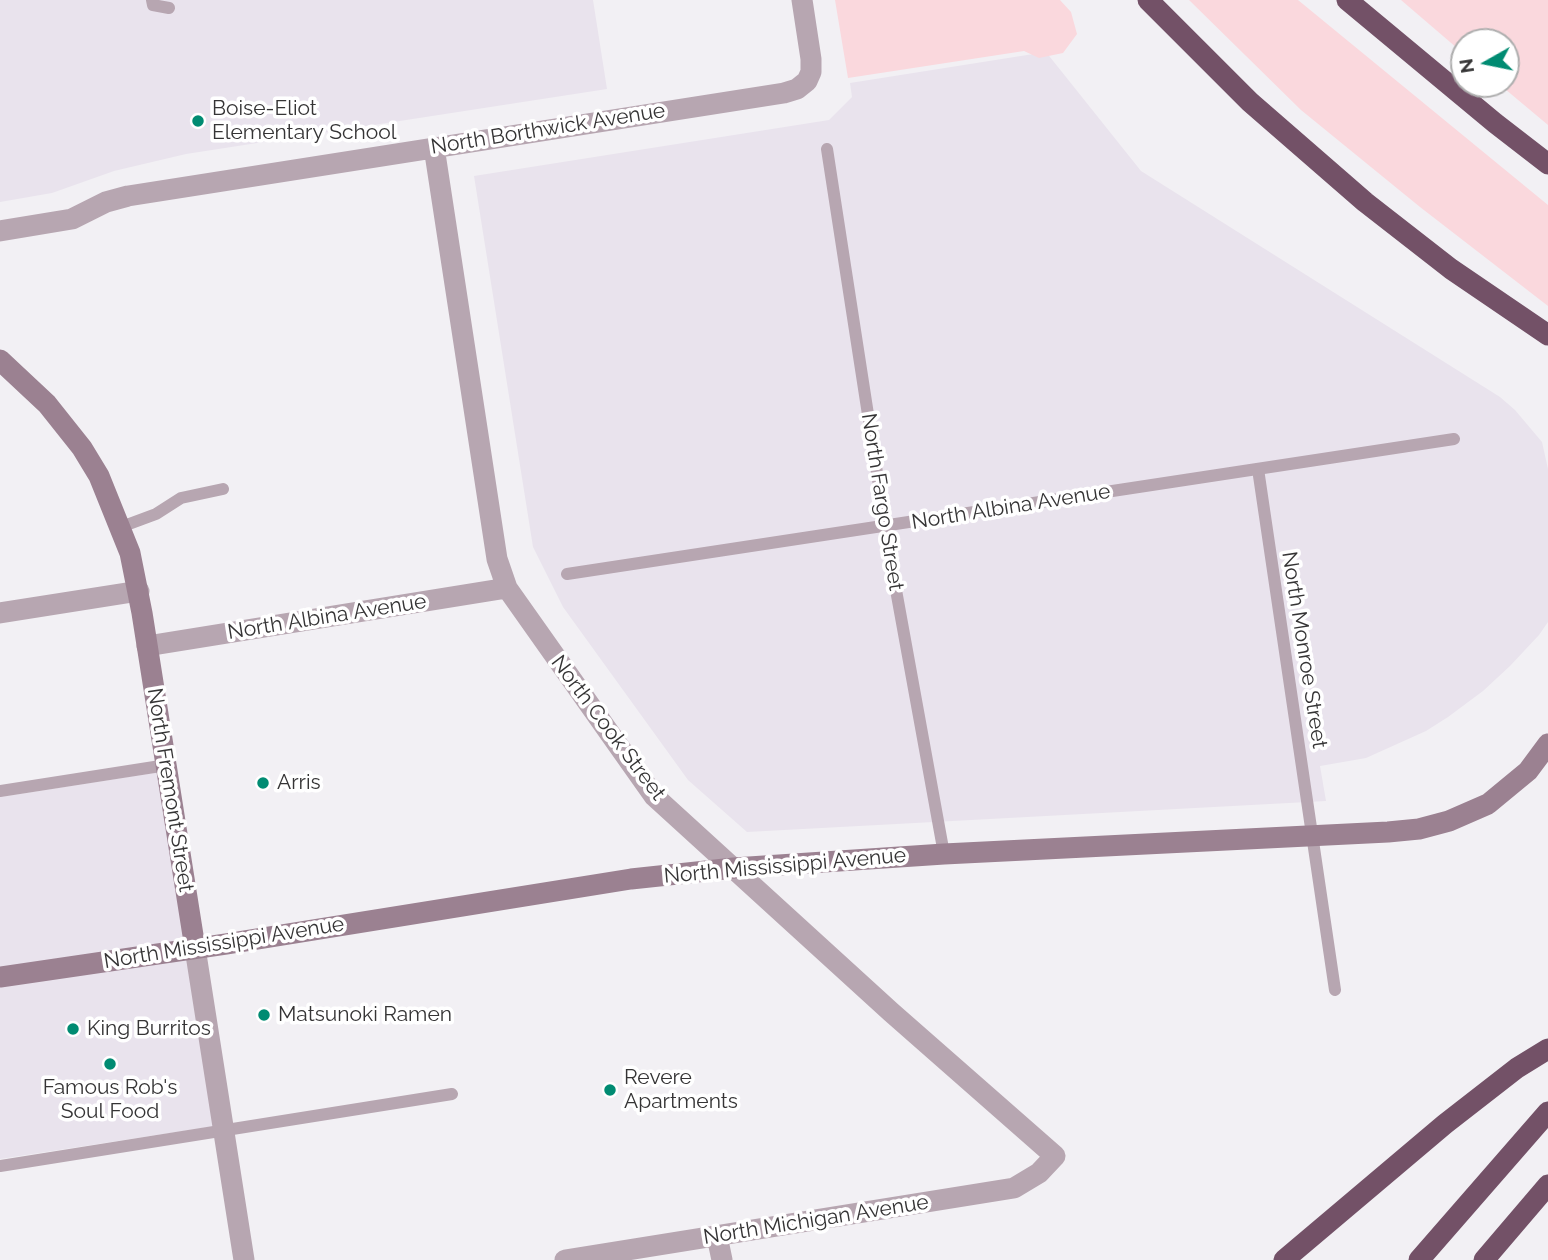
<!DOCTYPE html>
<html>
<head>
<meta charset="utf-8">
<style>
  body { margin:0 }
  #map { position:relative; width:1548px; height:1260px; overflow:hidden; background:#f2f0f4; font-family:Raleway,sans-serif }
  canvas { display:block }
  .north { position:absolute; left:1450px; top:28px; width:70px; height:70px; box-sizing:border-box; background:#fff; border:2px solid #aeaeae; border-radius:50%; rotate:261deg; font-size:19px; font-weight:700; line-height:28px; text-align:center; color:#353435 }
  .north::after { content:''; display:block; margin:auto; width:24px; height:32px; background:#008b72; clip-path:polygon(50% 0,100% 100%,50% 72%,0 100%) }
</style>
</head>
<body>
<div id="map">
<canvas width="1548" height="1260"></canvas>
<div class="north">N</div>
</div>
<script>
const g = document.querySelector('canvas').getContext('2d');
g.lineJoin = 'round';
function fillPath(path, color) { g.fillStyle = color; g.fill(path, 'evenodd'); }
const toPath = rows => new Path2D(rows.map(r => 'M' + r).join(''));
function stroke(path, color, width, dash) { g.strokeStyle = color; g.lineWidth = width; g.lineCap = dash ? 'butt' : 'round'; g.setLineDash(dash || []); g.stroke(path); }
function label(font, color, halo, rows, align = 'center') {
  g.font = font + ' Raleway,sans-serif'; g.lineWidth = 7; g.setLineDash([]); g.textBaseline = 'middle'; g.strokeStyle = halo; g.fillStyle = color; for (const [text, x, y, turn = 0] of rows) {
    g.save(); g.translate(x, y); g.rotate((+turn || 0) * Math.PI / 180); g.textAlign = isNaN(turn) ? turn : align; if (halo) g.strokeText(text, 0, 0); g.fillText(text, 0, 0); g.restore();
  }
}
const built = toPath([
  [0,0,593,0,607,89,186,154,114,171,52,193,0,202],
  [1046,52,1141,171,1500,397,1515,410,1542,442,1548,469,1548,622,1539,635,1510,666,1483,691,1448,717,1426,731,1366,758,1320,766,1326,801,747,832,688,780,563,607,533,547,474,176,829,120,852,97,850,83],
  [160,772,216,1126,0,1159,0,797]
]);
const green = toPath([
  [835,0,1060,0,1071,12,1077,34,1063,53,1039,58,1024,51,848,78],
  [1189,0,1298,0,1548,205,1548,306,1420,207,1301,110],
  [1401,0,1548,0,1548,125,1499,84,1506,84,1506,42,1464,42,1464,54]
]);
const lane = toPath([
  [152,0,153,5,169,8],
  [827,149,890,557,944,854],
  [1258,469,1335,990],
  [121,527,156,514,181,498,223,489],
  [567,574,1454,439],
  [0,791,167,765],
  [0,1166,452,1094]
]);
const street = toPath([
  [434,147,497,559,507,588,654,796,891,1012,1055,1156,1039,1173,1014,1188,565,1260],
  [0,231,72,219,106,202,128,196,784,93,797,89,807,81,811,72,811,59,802,0],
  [0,613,139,591],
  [147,646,507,588],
  [195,948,244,1260],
  [717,1236,722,1260]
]);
const secondary = toPath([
  [0,360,47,404,82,448,99,476,130,553,142,613,195,948],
  [0,977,226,944,631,879,734,868,944,854,1388,832,1419,829,1449,821,1488,804,1528,771,1548,744]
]);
const highway = toPath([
  [1148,0,1250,102,1365,202,1451,269,1548,335],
  [1347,0,1495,123,1548,164],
  [1284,1260,1445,1124,1517,1068,1548,1049],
  [1419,1260,1548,1112],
  [1484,1260,1548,1185]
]);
const markers = [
  [198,121,7,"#008b72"],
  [263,783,7,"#008b72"],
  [264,1015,7,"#008b72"],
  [73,1029,7,"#008b72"],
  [110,1064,7,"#008b72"],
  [610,1090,7,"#008b72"]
];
const poiNames = [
  ["Boise-Eliot",212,109],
  ["Elementary School",212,133],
  ["Arris",277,783],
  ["Matsunoki Ramen",278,1015],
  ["King Burritos",87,1029],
  ["Revere",624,1078],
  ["Apartments",624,1102],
  ["Famous Rob's",110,1088,"center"],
  ["Soul Food",110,1112,"center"]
];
const streetNames = [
  ["North Borthwick Avenue",548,129,-9],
  ["North Fargo Street",882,502,81],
  ["North Albina Avenue",1011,507,-9],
  ["North Albina Avenue",327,617,-9],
  ["North Monroe Street",1304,650,81],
  ["North Cook Street",608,728,53],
  ["North Fremont Street",170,790,81],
  ["North Mississippi Avenue",785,866,-5],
  ["North Mississippi Avenue",224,943,-9],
  ["North Michigan Avenue",816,1220,-9]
];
fillPath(built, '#e9e3ed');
fillPath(green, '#fad8dd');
stroke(lane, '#b7a6b1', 12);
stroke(street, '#b7a6b1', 21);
stroke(secondary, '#9b8191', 21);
stroke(highway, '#735167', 21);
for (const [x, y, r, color] of markers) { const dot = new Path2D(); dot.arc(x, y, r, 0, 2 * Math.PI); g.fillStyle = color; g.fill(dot); stroke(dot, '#fff', 2.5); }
label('21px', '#353435', '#fff', poiNames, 'left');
label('21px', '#353435', '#fff', streetNames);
</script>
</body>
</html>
